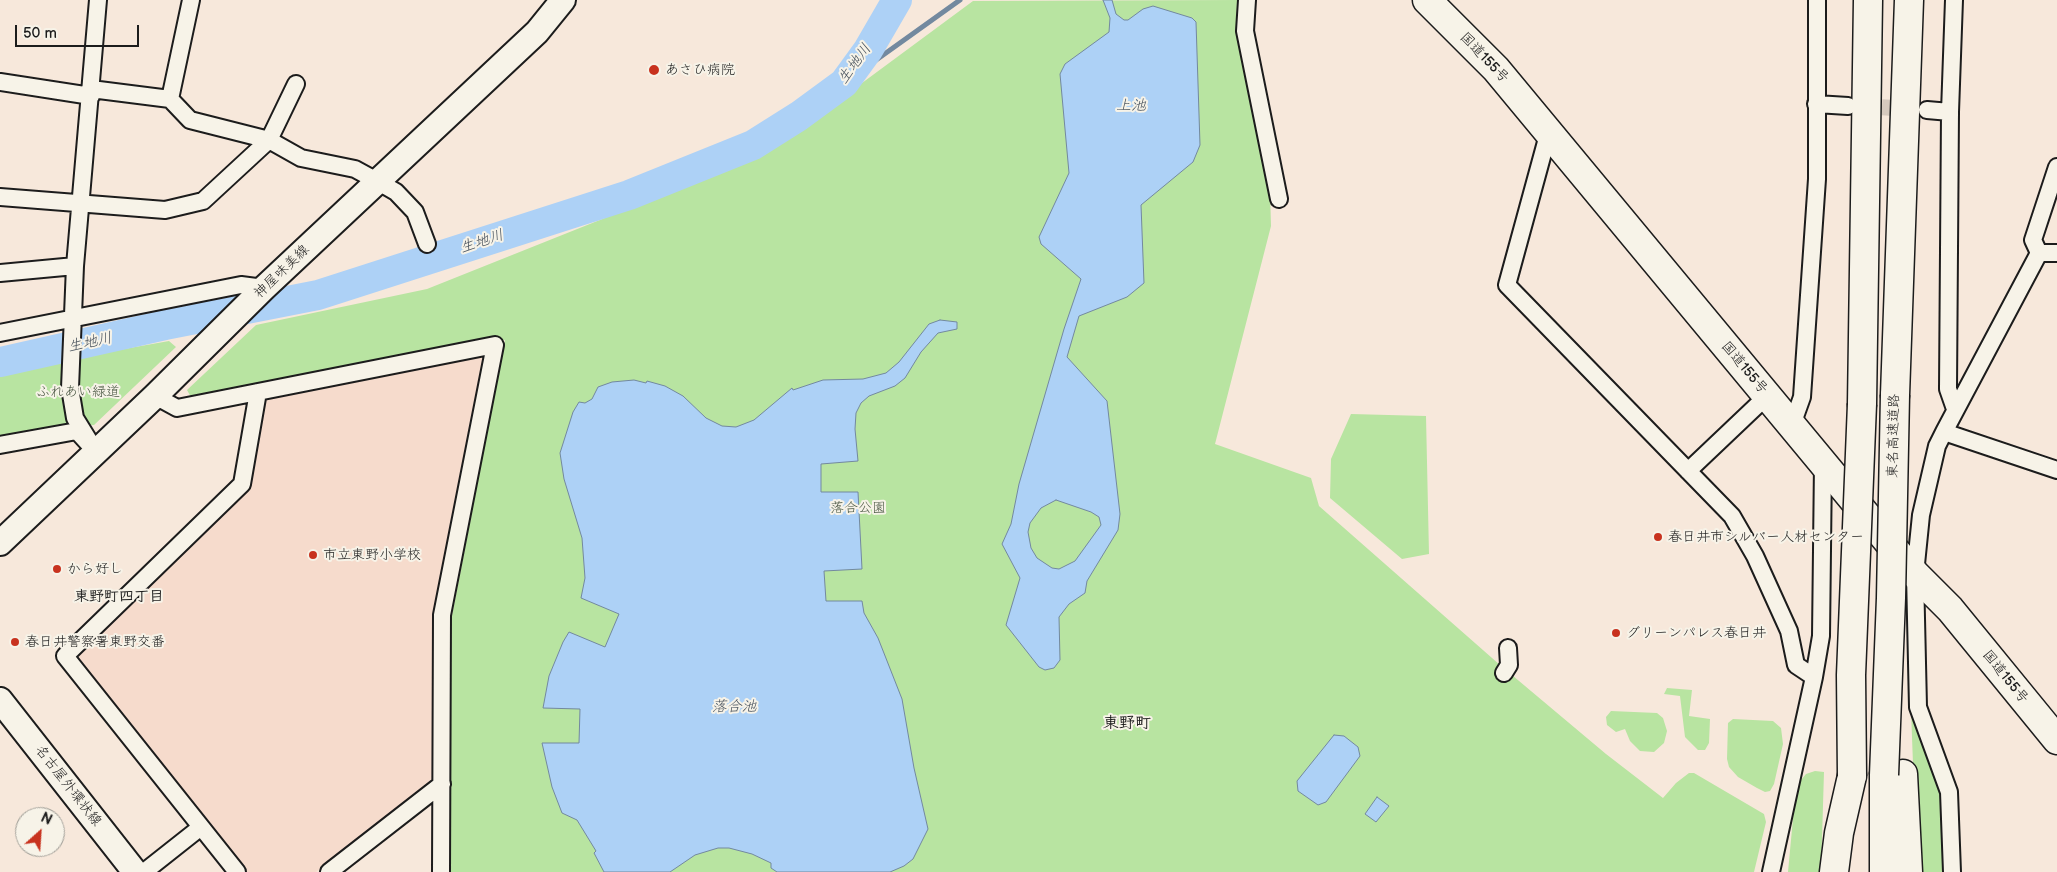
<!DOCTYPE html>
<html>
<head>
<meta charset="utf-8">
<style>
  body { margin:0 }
  #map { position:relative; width:2057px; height:872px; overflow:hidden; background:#f7e8db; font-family:"Balsamiq Sans",sans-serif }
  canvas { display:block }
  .north { position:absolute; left:15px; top:807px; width:50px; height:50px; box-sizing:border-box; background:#f7f3e8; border:1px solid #9f9d96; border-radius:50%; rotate:26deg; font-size:14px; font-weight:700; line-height:20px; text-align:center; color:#1c1c1c }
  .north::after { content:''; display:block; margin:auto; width:18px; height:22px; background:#c8321e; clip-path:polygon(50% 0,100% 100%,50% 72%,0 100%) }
  .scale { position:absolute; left:15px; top:25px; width:124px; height:22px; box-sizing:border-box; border:2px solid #1c1c1c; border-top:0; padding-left:6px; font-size:15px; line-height:18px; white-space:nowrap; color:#1c1c1c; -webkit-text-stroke:4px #f7f3e8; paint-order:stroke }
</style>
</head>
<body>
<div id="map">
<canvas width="2057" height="872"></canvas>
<div class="north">N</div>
<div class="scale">50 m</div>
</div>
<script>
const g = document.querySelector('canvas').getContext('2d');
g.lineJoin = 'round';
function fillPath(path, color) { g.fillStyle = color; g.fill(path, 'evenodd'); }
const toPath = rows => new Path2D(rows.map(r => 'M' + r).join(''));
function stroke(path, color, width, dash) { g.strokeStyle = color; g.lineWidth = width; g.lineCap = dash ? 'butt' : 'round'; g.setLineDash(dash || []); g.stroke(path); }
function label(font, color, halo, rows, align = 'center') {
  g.font = font + ' "Balsamiq Sans","Klee One",sans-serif'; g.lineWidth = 4; g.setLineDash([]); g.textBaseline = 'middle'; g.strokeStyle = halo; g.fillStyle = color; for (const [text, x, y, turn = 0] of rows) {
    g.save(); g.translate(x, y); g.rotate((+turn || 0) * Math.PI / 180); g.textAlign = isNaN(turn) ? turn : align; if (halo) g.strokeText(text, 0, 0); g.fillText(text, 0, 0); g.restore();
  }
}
const built = toPath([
  [485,353,488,357,434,623,436,761,431,780,316,872,245,872,78,660,78,653,250,487,266,400,272,395]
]);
const green = toPath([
  [1237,0,1236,34,1270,191,1271,226,1215,444,1311,478,1319,506,1500,665,1606,754,1663,798,1676,783,1689,773,1694,773,1764,814,1766,822,1754,872,451,872,450,626,505,340,192,399,187,390,256,325,427,289,715,174,770,147,816,117,973,1],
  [169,341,176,347,94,425,59,427,0,439,0,371],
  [1351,414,1426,416,1429,554,1402,559,1330,498,1331,459],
  [1667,688,1692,690,1689,716,1710,719,1709,743,1705,750,1698,750,1685,737,1680,696,1664,694],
  [1911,710,1942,787,1946,872,1917,872],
  [1611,711,1657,713,1663,718,1667,731,1664,743,1654,752,1640,751,1630,741,1625,729,1616,732,1607,725,1606,717],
  [1733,719,1773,721,1781,728,1783,744,1774,784,1770,791,1765,792,1757,788,1738,777,1729,767,1727,759,1728,723],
  [1815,771,1824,772,1821,872,1788,872,1796,786,1806,774]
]);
const water = toPath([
  [1103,0,1112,0,1116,14,1124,20,1128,20,1143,9,1153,6,1192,18,1196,22,1200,145,1193,162,1141,205,1144,283,1127,297,1079,316,1067,357,1107,401,1120,514,1118,530,1087,581,1085,593,1069,604,1059,617,1060,660,1054,668,1045,670,1039,667,1006,625,1020,578,1002,544,1011,524,1019,484,1064,329,1081,279,1041,244,1039,237,1069,173,1060,74,1065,64,1109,32,1110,18,1103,0],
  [1056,500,1091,512,1099,517,1101,525,1075,561,1059,569,1052,568,1037,558,1031,548,1028,532,1030,523,1041,508,1056,500],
  [940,320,957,322,957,329,938,333,921,352,905,378,895,386,869,396,861,403,856,413,855,429,858,461,821,464,821,492,858,492,862,569,824,571,826,601,862,601,864,613,878,638,902,699,914,768,928,829,913,859,904,866,890,872,777,872,771,868,771,863,752,854,729,848,718,848,695,855,670,872,604,872,594,853,596,851,577,820,562,813,552,787,542,743,579,743,580,709,543,708,549,676,563,642,569,632,605,647,619,614,581,598,585,578,582,538,564,479,560,453,573,412,579,402,585,403,592,399,598,387,612,382,634,380,646,383,647,381,665,386,683,396,706,418,722,426,736,427,754,420,792,388,793,390,823,380,863,379,886,373,899,362,929,324,940,320],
  [1334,735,1344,736,1358,747,1360,756,1326,802,1318,805,1298,791,1297,781,1334,735],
  [1377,797,1389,806,1376,822,1365,814,1377,797]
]);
const stream = toPath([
  [844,83,960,0]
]);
const river = toPath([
  [0,362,165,325,318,295,629,195,753,145,799,116,844,83,868,50,897,0]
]);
const streetTunnel = toPath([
  [1858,106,1914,109]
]);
const street = toPath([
  [191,0,170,99,190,120,269,140,301,158,355,169,377,181,396,192,415,212,427,244],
  [1247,0,1245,31,1279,199],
  [1954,0,1950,112,1948,389,1955,409],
  [0,82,91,96],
  [91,89,170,99],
  [1816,104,1848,106],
  [1927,110,1950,112],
  [1549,131,1507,285,1732,516,1755,556,1789,631,1796,665,1814,677],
  [2057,167,2033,240,2039,253,1944,432,2057,470],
  [0,197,165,210,203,201,269,140,296,84],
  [2039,253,2057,253],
  [0,273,75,266],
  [0,333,241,285,264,288],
  [155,396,177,408,495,345,442,615,441,872],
  [1792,425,1802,397,1817,179,1817,0],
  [1944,432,1937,446,1921,515,1915,574,1918,707,1949,792,1952,872],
  [0,445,77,431,88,443],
  [96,452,75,418,70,388,75,266,98,0],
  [1688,471,1767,396],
  [1504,673,1509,665,1508,648],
  [144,872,201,827],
  [237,872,65,656,242,484,258,392],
  [329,872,442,784],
  [1771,872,1814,677,1821,636,1823,463]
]);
const secondary = toPath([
  [0,543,155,396,264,288,537,32,563,0],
  [0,700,135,872]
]);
const highway = toPath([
  [1427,0,1496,69,1915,574,1950,609,2057,740],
  [1895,395,1909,0],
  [1862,404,1868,0],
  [1903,774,1908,872],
  [1884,775,1884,872],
  [1834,872,1839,833,1852,776]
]);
const highwayBridge = toPath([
  [1884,775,1891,598,1895,395],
  [1852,776,1851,675,1862,404]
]);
const markers = [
  [654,70,6,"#c8321e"],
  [1658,537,5,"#c8321e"],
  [313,555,5,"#c8321e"],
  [57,569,5,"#c8321e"],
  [1616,633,5,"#c8321e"],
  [15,642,5,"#c8321e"]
];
const streetNames = [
  ["国道155号",1484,58,46],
  ["神屋味美線",282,272,-44],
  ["国道155号",1744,368,50],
  ["東名高速道路",1894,436,-89],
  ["国道155号",2005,677,51],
  ["名古屋外環状線",68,786,52]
];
const poiNames = [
  ["あさひ病院",665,70],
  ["春日井市シルバー人材センター",1668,537],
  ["市立東野小学校",323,555],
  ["から好し",67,569],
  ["グリーンパレス春日井",1626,633],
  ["春日井警察署東野交番",25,642]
];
const parkNames = [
  ["ふれあい緑道",78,392],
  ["落合公園",858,508]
];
const waterNames = [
  ["生地川",855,64,-54],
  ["上池",1131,106],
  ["生地川",482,242,-18],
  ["生地川",90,343,-12],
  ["落合池",734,707]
];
const neighbourhoodNames = [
  ["東野町四丁目",119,597]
];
const quarterNames = [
  ["東野町",1127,724]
];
fillPath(built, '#f6dbcc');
fillPath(green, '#b8e4a1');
fillPath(water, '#add1f6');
stroke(water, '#73899f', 1);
stroke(stream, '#73899f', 5);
stroke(river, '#add1f6', 30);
stroke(streetTunnel, '#d6c9be', 16, [16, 8]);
stroke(street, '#1c1c1c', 20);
stroke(secondary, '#1c1c1c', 28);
stroke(highway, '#1c1c1c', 31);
stroke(street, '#f7f3e8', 16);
stroke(secondary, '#f7f3e8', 24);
stroke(highway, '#f7f3e8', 28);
stroke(highwayBridge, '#1c1c1c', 31, []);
stroke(highwayBridge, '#f7f3e8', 28);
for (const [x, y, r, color] of markers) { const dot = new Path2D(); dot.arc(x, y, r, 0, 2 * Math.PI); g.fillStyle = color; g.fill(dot); stroke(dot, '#f7f3e8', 2); }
label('14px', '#1c1c1c', '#f7f3e8', streetNames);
label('14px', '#1c1c1c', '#f7f3e8', poiNames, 'left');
label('14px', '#4b5844', '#f7f3e8', parkNames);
label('italic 15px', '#48525d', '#f7f3e8', waterNames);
label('bold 15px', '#1c1c1c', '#f7f3e8', neighbourhoodNames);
label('bold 16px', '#1c1c1c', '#f7f3e8', quarterNames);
</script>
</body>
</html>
